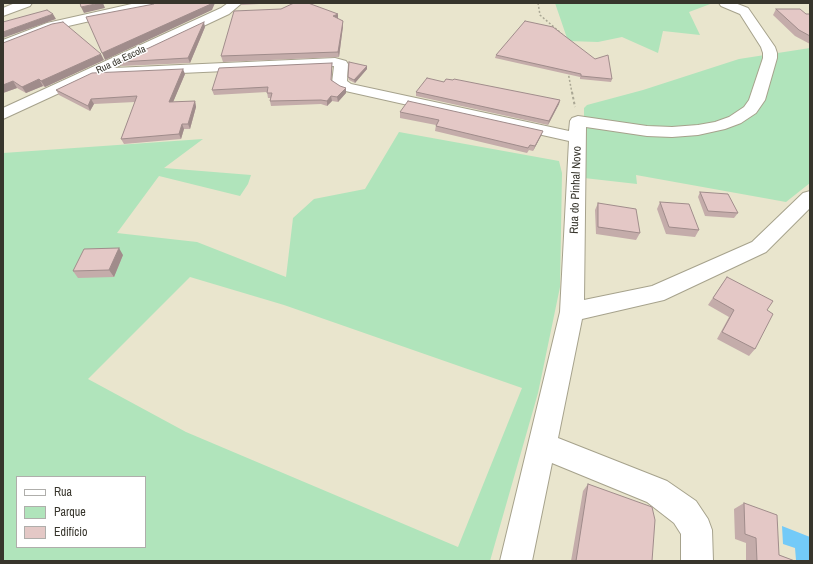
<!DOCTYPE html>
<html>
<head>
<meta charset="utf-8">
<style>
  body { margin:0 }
  #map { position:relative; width:813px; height:564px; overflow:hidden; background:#e9e5cd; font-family:"Archivo Narrow",sans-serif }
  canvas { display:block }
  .frame { position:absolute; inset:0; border:4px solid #37352c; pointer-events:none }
  .legend { position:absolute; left:16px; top:476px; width:130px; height:72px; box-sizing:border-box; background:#fff; border:1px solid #afaeab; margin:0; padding:5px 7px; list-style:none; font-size:12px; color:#37352c }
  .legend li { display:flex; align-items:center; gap:8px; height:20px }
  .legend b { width:20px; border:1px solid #afaeab }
</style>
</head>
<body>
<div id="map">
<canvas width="813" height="564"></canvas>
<div class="frame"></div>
<ul class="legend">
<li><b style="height:5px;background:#fff"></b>Rua</li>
<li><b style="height:11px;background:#b0e4bb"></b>Parque</li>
<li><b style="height:11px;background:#e4c8c6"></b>Edifício</li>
</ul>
</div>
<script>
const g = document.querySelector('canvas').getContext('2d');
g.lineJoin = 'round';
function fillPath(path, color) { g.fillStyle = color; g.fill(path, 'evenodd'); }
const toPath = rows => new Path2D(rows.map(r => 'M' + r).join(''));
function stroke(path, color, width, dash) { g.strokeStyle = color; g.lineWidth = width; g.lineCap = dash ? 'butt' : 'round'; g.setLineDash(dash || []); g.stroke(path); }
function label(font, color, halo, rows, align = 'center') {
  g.font = font + ' "Archivo Narrow",sans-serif'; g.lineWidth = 3; g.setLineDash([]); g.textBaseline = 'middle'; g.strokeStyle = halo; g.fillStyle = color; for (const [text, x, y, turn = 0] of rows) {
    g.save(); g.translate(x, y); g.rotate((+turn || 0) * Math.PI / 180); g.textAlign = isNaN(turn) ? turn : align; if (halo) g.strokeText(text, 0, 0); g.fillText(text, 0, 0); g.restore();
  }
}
const green = toPath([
  [555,3,713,3,689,12,700,35,663,31,658,53,622,37,598,42,568,41],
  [810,48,810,183,786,202,636,175,637,184,584,178,584,108,587,105,643,90,739,59],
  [399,132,559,161,562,173,560,287,538,393,490,561,3,561,3,153,203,139,164,168,251,175,248,184,240,196,159,176,117,233,197,242,286,277,293,218,314,199,365,189],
  [190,277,284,305,522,388,458,547,186,432,88,379],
  [17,477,145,477,145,547,17,547]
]);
const water = toPath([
  [782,526,810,537,810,561,796,560,795,548,783,544]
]);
const pathFar1 = toPath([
  [538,3,540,15,562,34],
  [568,72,572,93]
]);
const path = toPath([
  [572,92,575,107]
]);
const street = toPath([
  [136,3,158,3,156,6,55,29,3,49,3,40,47,23,136,3],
  [228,3,242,3,229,14,114,68,335,58,346,61,348,64,347,81,351,84,569,131,570,121,572,118,578,116,647,126,672,127,698,125,715,122,729,117,744,107,749,100,763,58,763,53,761,47,740,14,721,6,719,3,735,3,748,8,775,47,777,53,777,58,765,100,756,113,741,123,725,129,698,135,672,137,647,136,586,127,584,300,652,286,752,242,803,193,810,191,810,208,766,252,664,300,582,319,558,438,667,481,696,501,708,519,712,530,713,561,681,561,681,534,674,523,647,502,552,463,532,561,500,561,560,312,569,141,341,90,332,83,334,66,94,77,3,119,3,108,221,8,228,3]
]);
const secondary = toPath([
  [15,3,32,3,30,6,3,16,3,8,15,3]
]);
const wall = toPath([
  [241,3,277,3,242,5],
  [776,9,806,14,810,14,810,44,795,36,773,15],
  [338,19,343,21,343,26,339,57,223,62,221,56],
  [205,27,190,63,121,66,119,62],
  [3,43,104,60,45,87,43,86,26,93,17,88,3,93],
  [496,55,612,79,611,82,580,79,580,77,495,58],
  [332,63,332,68,331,80,346,93,338,102,332,101,327,106,321,104,271,106,270,101,271,98,268,98,267,92,214,95,212,90],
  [367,66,367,69,355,83,349,80,348,77],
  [185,74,173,102,195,101,196,107,190,129,184,129,181,139,124,144,121,139,135,102,94,104,90,111,59,95,56,90],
  [444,82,560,100,559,104,548,125,416,96,416,92],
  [400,112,541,136,533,151,529,150,527,153,435,131,436,125,400,118],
  [700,192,738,213,734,218,705,216,698,197],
  [660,202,699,230,695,237,666,234,657,209],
  [598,203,640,233,636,240,596,234,595,210],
  [123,255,114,277,78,278,73,271],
  [722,284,767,310,755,349,749,356,717,339,729,317,708,305],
  [588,484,652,561,571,561,583,491],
  [744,503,779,555,795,561,746,561,746,543,735,539,734,509]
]);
const shadedWall = toPath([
  [100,3,103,3,105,8,84,13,81,7],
  [211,3,215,3,212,10,105,60,102,53],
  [53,14,56,19,3,38,3,32],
  [338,14,338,20,333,16],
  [343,21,343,26,339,57,338,52],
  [204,22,205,27,190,63,188,58],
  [101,54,104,60,45,87,41,81],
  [367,66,367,69,355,83,354,80],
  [183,69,185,74,171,107,169,102],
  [39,79,43,86,26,93,22,87],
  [13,81,17,88,3,93,3,85],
  [346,88,346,93,338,102,337,97],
  [331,96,332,101,327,106,327,101],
  [91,99,94,104,90,111,88,106],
  [560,100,559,104,548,125,549,121],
  [195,101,196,107,190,129,188,124],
  [182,124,184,129,181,139,179,134],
  [543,131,541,136,533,151,535,146],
  [119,248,123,255,114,277,109,270]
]);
const building = toPath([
  [80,3,100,3,81,7,80,3],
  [153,3,211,3,211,4,102,53,86,17,154,4,153,3],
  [294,3,308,3,338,14,333,16,343,21,338,52,221,56,234,11,281,9,294,3],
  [776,9,800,9,806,14,810,14,810,36,799,30,776,9],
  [47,10,53,14,3,32,3,22,47,10],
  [525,21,553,27,595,59,608,55,612,79,581,76,581,74,496,55,525,21],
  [63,22,101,54,41,81,39,79,22,87,13,81,3,85,3,43,52,24,63,22],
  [204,22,188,58,119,62,204,22],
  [349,62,367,66,354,80,348,77,349,62],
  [332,63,331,80,340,86,346,88,337,97,331,96,327,101,321,100,270,101,272,93,267,93,268,87,212,90,219,68,332,63],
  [183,69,169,102,195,101,188,124,182,124,179,134,121,139,137,96,91,99,88,106,56,90,92,73,183,69],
  [427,78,444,82,446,79,453,80,454,79,560,100,549,121,416,92,427,78],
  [408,101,543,131,535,146,530,145,528,148,436,126,439,120,400,112,408,101],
  [700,192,728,194,738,213,708,211,700,192],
  [660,202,689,204,699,230,669,227,660,202],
  [598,203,636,209,640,233,598,227,598,203],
  [119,248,109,270,73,271,84,249,119,248],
  [727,277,773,301,767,310,773,314,755,349,722,332,734,310,713,298,727,277],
  [588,484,652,507,655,520,652,561,576,561,588,484],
  [744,503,777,515,779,555,795,561,757,561,756,538,745,534,744,503]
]);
const farStreetnames = [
  ["Rua da Escola",121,60,-25]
];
const streetNames = [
  ["Rua do Pinhal Novo",576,190,-88]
];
fillPath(green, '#b0e4bb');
fillPath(water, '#73caf8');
stroke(street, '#a6a28c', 2);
stroke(secondary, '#a6a28c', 2);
stroke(pathFar1, '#aaa794', 1.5, [2, 2]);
stroke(path, '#aaa794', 2, [2.5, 2.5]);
fillPath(street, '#fff');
fillPath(secondary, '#fff');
fillPath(wall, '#c4acaa');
fillPath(shadedWall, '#a08c8b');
fillPath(building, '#e4c8c6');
stroke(building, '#a08c8b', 1);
label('10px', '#37352c', '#fff', farStreetnames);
label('12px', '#37352c', '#fff', streetNames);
</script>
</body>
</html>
